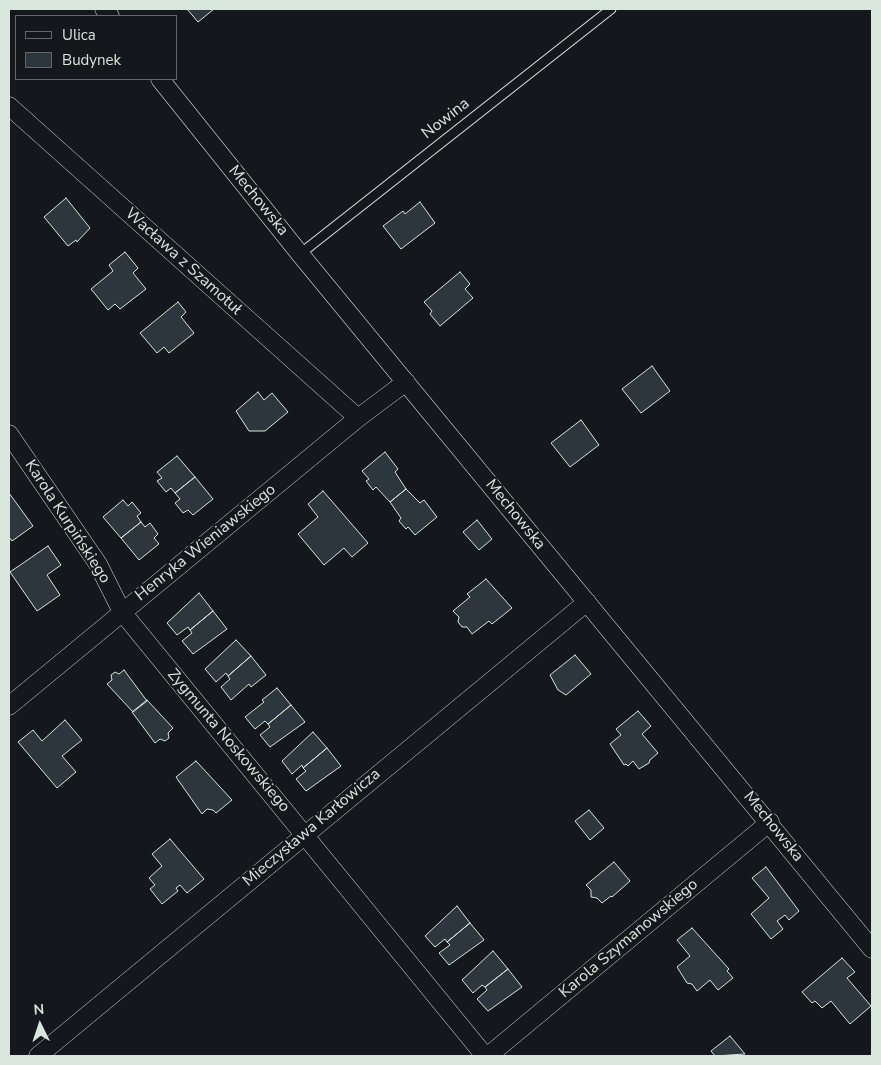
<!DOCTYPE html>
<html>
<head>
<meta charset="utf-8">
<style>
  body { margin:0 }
  #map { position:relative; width:881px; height:1065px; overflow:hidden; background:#14181c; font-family:"Nunito Sans",sans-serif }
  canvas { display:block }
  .frame { position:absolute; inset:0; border:10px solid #d8e6dc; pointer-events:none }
  .legend { position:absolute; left:15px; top:15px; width:162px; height:65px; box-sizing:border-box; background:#14181c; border:1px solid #626a69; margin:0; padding:6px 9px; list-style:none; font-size:15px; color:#d8e6dc }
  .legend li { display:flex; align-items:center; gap:10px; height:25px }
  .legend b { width:25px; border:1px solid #626a69 }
  .north { position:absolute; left:15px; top:1000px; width:50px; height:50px; -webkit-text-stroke:4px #14181c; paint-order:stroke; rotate:356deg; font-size:14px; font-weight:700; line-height:20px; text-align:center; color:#d8e6dc }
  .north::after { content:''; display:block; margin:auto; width:18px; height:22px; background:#d8e6dc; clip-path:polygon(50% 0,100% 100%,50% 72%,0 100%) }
</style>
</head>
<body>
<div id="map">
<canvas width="881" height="1065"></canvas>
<div class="frame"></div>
<ul class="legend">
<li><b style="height:6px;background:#14181c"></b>Ulica</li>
<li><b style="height:14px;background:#2c363c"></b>Budynek</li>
</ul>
<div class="north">N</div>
</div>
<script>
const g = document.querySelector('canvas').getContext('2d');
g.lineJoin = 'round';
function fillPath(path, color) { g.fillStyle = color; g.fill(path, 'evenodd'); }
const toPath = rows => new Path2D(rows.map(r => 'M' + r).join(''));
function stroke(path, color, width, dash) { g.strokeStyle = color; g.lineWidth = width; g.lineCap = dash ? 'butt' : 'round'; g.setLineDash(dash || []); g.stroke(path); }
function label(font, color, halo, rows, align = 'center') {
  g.font = font + ' "Nunito Sans",sans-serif'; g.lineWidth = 4; g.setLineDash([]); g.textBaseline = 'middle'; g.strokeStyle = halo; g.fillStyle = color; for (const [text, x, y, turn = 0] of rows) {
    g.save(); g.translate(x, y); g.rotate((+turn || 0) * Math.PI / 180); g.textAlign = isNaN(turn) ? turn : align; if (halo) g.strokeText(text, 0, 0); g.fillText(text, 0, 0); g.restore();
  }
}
const building = toPath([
  [187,9,214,9,198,22,187,9],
  [66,198,90,228,77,242,76,240,68,246,44,217,66,198],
  [420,202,435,223,401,249,383,226,403,211,405,214,420,202],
  [125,252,138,268,133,273,146,289,120,309,115,304,108,310,91,289,113,271,109,265,125,252],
  [460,272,470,284,465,289,473,298,440,326,430,314,432,311,424,302,460,272],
  [178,302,186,312,181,317,194,333,169,353,164,347,157,353,140,333,178,302],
  [652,366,670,391,641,413,622,389,652,366],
  [258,392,264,400,272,393,288,412,265,431,249,431,236,411,258,392],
  [581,420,599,445,570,467,551,443,581,420],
  [385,452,398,469,395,472,406,489,390,502,376,487,373,490,366,481,369,479,362,471,385,452],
  [177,456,195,477,175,493,171,488,166,492,157,481,162,478,157,472,177,456],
  [195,477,213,499,193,515,188,510,183,513,175,503,180,499,175,493,195,477],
  [406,489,420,503,424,500,437,517,415,535,408,527,406,529,399,521,401,518,390,502,406,489],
  [323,491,368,543,352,557,344,548,324,565,298,534,318,517,308,504,323,491],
  [9,493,33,526,12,541,9,537,9,493],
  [123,500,128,506,132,502,141,513,137,516,141,522,121,538,103,517,123,500],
  [477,520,492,539,479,550,463,532,477,520],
  [141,522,145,527,150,523,158,534,154,538,159,544,139,560,121,538,141,522],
  [48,546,61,565,47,575,60,595,37,611,10,572,48,546],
  [486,579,512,608,492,624,489,621,472,634,467,627,462,627,458,622,459,617,453,611,470,597,467,594,486,579],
  [199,593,213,611,190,630,188,627,177,635,167,623,199,593],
  [213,611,227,629,193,654,182,641,192,633,190,630,213,611],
  [236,640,251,656,228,676,226,673,216,682,205,669,236,640],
  [575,655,591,674,566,695,558,690,550,675,575,655],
  [251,656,266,675,251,687,249,684,231,700,221,687,230,679,228,676,251,656],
  [124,670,147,701,133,712,107,684,112,680,111,675,115,672,119,674,124,670],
  [277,688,291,705,268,724,265,721,255,729,245,717,264,702,262,700,277,688],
  [147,700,173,728,168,733,169,738,165,741,160,739,155,743,132,712,147,700],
  [291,705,305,722,270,747,260,735,270,727,268,724,291,705],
  [638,711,651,726,642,734,658,753,650,760,649,763,639,769,633,761,628,766,626,764,624,765,610,744,621,735,616,729,638,711],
  [65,720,82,740,62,756,76,772,57,788,18,742,33,730,42,741,65,720],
  [313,732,327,748,303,768,302,765,292,774,282,761,313,732],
  [327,748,341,766,306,791,296,779,306,771,303,768,327,748],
  [196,761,232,800,216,813,213,810,207,809,202,814,176,777,196,761],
  [589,810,604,828,590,840,575,821,589,810],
  [170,839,204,879,187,893,180,885,176,888,178,891,162,904,150,889,155,885,149,878,162,866,152,854,170,839],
  [614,862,630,881,612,897,611,896,602,903,597,898,591,897,591,890,586,885,614,862],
  [766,867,799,911,789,920,785,915,777,921,783,929,771,939,751,914,769,898,752,878,766,867],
  [457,906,470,923,447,942,445,939,435,947,425,936,457,906],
  [470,923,484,940,449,965,439,953,450,945,447,942,470,923],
  [692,928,729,969,727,971,733,978,718,990,710,980,697,991,692,984,687,983,677,967,690,956,677,940,692,928],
  [493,951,508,969,485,987,482,985,473,993,462,980,493,951],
  [842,958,855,972,847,978,871,1006,850,1024,831,1001,822,1008,815,1001,812,1003,802,992,842,958],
  [508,969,522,987,488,1011,477,999,487,990,485,987,508,969],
  [730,1036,745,1054,715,1056,711,1051,730,1036]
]);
const lane = toPath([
  [300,254,611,9]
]);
const street = toPath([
  [104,9,110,16],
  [160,79,300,254,872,949],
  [9,106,358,418],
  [9,434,98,564,122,612,485,1056],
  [9,706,358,418,406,382],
  [38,1056,587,602],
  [488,1056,770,822]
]);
const streetNames = [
  ["Nowina",446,119,-38],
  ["Mechowska",258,201,51],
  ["Wacława z Szamotuł",183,262,42],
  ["Mechowska",515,515,51],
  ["Karola Kurpińskiego",67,522,57],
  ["Henryka Wieniawskiego",206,543,-39],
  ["Zygmunta Noskowskiego",228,741,50],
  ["Mechowska",773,827,51],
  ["Mieczysława Karłowicza",312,828,-40],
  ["Karola Szymanowskiego",629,939,-40]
];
fillPath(building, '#2c363c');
stroke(building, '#d8e6dc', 1);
stroke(lane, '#d8e6dc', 11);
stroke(street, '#d8e6dc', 19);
stroke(lane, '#14181c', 9);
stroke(street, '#14181c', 18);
label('16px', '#d8e6dc', '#14181c', streetNames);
</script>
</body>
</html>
